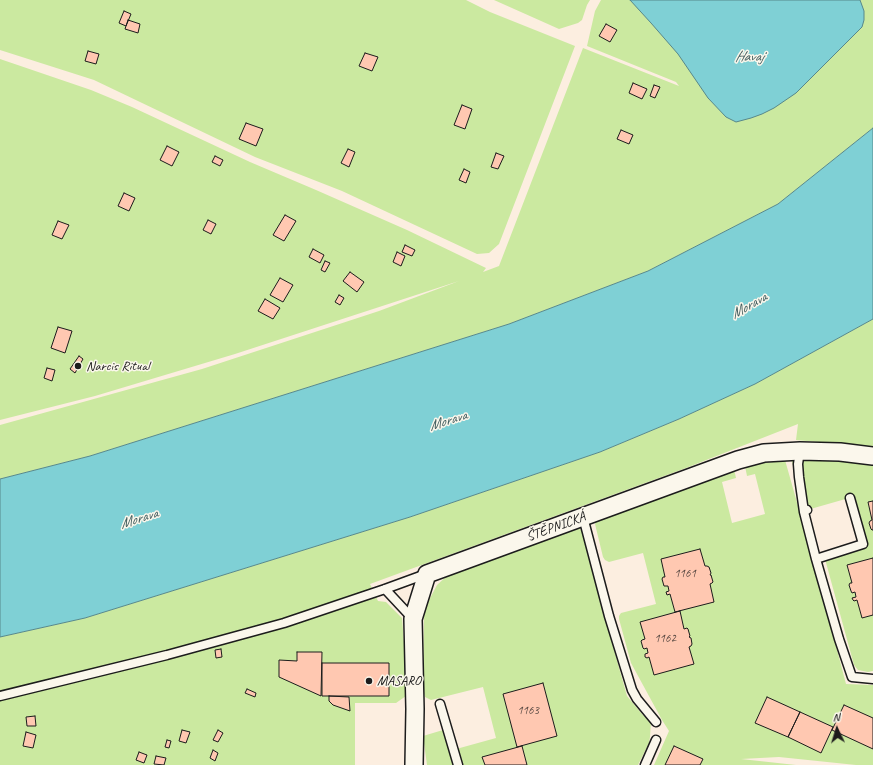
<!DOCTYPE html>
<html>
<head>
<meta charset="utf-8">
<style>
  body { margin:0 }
  #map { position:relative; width:873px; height:765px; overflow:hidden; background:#fceee0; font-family:Caveat,sans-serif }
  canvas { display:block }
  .north { position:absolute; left:817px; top:709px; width:40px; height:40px; -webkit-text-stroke:3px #fbf7ec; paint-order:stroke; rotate:356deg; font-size:11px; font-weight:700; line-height:16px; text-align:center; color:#1c1c1c }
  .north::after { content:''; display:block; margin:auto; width:14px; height:18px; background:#1c1c1c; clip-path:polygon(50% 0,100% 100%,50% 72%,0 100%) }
</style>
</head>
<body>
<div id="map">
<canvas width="873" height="765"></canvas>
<div class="north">N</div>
</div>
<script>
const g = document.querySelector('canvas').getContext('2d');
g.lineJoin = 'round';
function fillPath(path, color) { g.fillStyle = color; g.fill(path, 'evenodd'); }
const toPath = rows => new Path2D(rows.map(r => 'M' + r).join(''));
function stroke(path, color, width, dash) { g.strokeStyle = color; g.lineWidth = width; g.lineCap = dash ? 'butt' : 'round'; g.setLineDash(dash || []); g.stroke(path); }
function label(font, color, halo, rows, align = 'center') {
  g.font = font + ' Caveat,sans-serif'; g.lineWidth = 3; g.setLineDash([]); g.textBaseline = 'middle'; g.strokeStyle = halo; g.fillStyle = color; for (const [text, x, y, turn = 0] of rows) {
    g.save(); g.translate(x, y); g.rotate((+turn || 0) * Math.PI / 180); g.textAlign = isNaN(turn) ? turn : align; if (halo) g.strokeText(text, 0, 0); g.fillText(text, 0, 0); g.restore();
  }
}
const green = toPath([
  [0,0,466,0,490,12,575,46,499,244,489,253,477,254,342,191,255,157,94,80,0,50],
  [494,0,590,0,587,5,582,20,578,23,559,29],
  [601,0,873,0,873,128,778,204,648,271,509,324,90,456,0,479,0,425,202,369,379,311,459,281,235,354,95,396,0,420,0,59,91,90,132,107,250,162,316,190,407,230,486,268,483,272,499,266,583,48,679,86,676,82,587,46,595,11],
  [873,319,873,447,796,440,798,424,686,468,370,584,378,601,386,602,402,618,405,656,406,696,396,703,355,703,355,765,0,765,0,637,85,618,410,517,600,452,679,419,755,384],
  [791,459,818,459,850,461,873,465,873,671,868,672,858,670,854,665,825,559,863,544,849,498,807,510],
  [785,460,815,566,846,684,873,685,873,765,856,765,779,757,741,759,796,765,654,765,669,731,662,720,631,663,619,619,619,616,621,613,656,604,643,553,609,562,605,560,603,557,595,524,596,520,734,469,736,478,722,482,732,523,765,514,755,474,747,476,745,466],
  [574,528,578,528,581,530,583,533,616,657,627,696,642,714,651,722,650,737,649,743,638,765,427,765,423,736,443,730,449,751,496,738,483,687,431,700,425,697,423,691,424,616,428,602,437,585,449,574]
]);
const water = toPath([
  [630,0,860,0,864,11,864,20,862,27,796,93,774,108,762,114,751,118,736,122,726,117,708,98,678,54,651,23,630,0],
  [873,128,873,319,755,384,679,419,600,452,410,517,85,618,0,637,0,479,90,456,509,324,648,271,778,204,873,128]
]);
const building = toPath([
  [124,11,131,14,126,26,119,23,124,11],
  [128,20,140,24,138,33,125,29,128,20],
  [606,24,617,30,610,42,599,36,606,24],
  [88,51,99,54,96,64,85,61,88,51],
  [365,53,378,57,372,71,359,66,365,53],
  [633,83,647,89,642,99,629,93,633,83],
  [654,85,660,87,655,98,650,96,654,85],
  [462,105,472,109,465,129,454,125,462,105],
  [246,123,263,129,256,146,239,139,246,123],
  [621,130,633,135,629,144,617,139,621,130],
  [167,146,179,152,172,166,160,160,167,146],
  [348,149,355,152,349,167,341,163,348,149],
  [496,153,504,156,498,169,491,167,496,153],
  [215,156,223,160,220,166,212,162,215,156],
  [464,169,470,172,466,183,459,180,464,169],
  [124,193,135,198,129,211,118,206,124,193],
  [285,215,296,221,284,241,273,235,285,215],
  [208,220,216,224,211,234,203,230,208,220],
  [58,221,69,225,62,239,52,235,58,221],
  [405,245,415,250,412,256,402,252,405,245],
  [313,249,324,255,320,263,309,257,313,249],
  [397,252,405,256,401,266,393,262,397,252],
  [325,261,330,263,325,272,321,270,325,261],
  [350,272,364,282,357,292,343,281,350,272],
  [280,278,293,285,283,302,270,295,280,278],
  [339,295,344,298,340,305,335,302,339,295],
  [265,299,280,308,273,319,258,311,265,299],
  [58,327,72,331,65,353,51,348,58,327],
  [79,356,83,359,75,373,70,369,79,356],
  [47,368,55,370,52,381,44,378,47,368],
  [873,501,873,530,872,530,871,529,869,523,870,521,872,520,868,502,873,501],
  [700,549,705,566,707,566,709,567,711,573,710,575,711,575,713,582,712,583,710,584,714,602,675,612,670,594,667,595,666,592,669,591,668,586,664,586,662,579,663,577,665,577,661,559,700,549],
  [873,558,873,615,862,618,857,600,854,601,853,600,852,598,856,597,855,592,852,593,851,591,849,585,850,583,852,583,847,565,873,558],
  [680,611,684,629,687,628,688,629,690,636,689,637,691,638,692,644,691,646,689,647,694,664,654,675,649,657,647,658,645,657,645,654,648,653,647,648,644,649,643,648,641,641,642,640,645,639,640,622,680,611],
  [221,649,222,657,216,658,215,650,221,649],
  [297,652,322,652,321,696,279,677,279,660,297,661,297,652],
  [322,663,389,663,389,696,322,696,322,663],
  [543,683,557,736,517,747,503,694,543,683],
  [247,689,256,693,255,697,245,693,247,689],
  [329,696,349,697,350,711,333,705,329,701,329,696],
  [767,697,800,712,788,737,755,723,767,697],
  [844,705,873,718,873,749,832,730,844,705],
  [800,712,833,727,821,753,788,737,800,712],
  [35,716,36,726,27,726,26,717,35,716],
  [182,730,190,732,186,743,179,741,182,730],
  [218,730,223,733,218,742,213,740,218,730],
  [26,732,36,735,33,748,23,746,26,732],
  [167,740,171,741,169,748,165,747,167,740],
  [522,746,527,765,485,765,482,757,522,746],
  [674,746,703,759,700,765,665,765,674,746],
  [213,750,218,753,215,761,210,758,213,750],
  [139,752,147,755,144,763,136,760,139,752],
  [156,756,166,758,164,765,154,764,156,756]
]);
const lane = toPath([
  [800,451,798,464,799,477,804,512],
  [807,510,804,512,816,559,863,544,850,498],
  [583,517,609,616,632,690,637,699,656,722],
  [816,559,839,639,852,677,873,679],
  [385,589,413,619],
  [0,696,167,655,284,623,385,589,426,574],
  [440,704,458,765],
  [645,765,656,740]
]);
const street = toPath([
  [414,765,415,709,413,619,427,574,738,460,764,453,800,451,840,452,873,456]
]);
const markers = [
  [78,366,4,"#1c1c1c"],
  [369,681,4,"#1c1c1c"]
];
const numberNames = [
  ["1161",685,574],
  ["1162",665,639],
  ["1163",528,711]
];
const poiNames = [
  ["Narcis Ritual",86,366],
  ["MASARO",377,681]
];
const streetNames = [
  ["ŠTĚPNICKÁ",556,527,-20]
];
const waterNames = [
  ["Havaj",749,57],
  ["Morava",749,306,-30],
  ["Morava",448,421,-18],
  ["Morava",139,519,-18]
];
fillPath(green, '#cbe9a0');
fillPath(water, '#7fd0d5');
stroke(water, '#57888b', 1);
fillPath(building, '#ffc8b1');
stroke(building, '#1c1c1c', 1);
stroke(lane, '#1c1c1c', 11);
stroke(street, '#1c1c1c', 20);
stroke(lane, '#fbf7ec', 8);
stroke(street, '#fbf7ec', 17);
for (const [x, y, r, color] of markers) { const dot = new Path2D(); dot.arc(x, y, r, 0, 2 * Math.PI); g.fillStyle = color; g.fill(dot); stroke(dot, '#fbf7ec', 1.5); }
label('12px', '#554741', null, numberNames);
label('14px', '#1c1c1c', '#fbf7ec', poiNames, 'left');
label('14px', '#1c1c1c', '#fbf7ec', streetNames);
label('italic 15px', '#3f5b5d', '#fbf7ec', waterNames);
</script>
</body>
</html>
